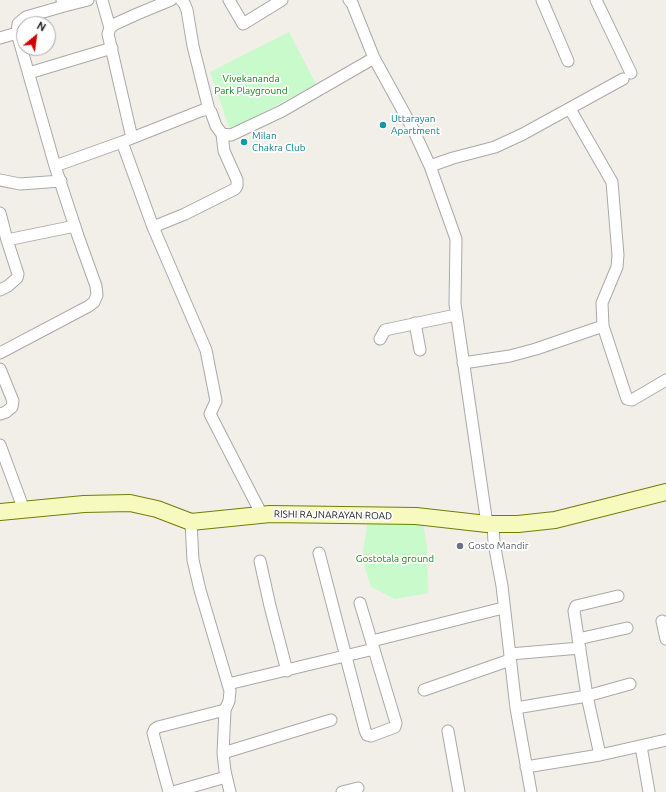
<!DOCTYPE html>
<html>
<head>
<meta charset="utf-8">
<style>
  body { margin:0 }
  #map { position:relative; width:666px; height:792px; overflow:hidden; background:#f2efe9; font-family:Ubuntu,sans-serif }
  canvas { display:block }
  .north { position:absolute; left:16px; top:16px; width:40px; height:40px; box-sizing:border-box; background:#fff; border:1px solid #a7a7a7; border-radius:50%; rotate:29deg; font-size:11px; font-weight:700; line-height:16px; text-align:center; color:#222 }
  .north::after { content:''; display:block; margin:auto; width:14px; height:18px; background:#d40000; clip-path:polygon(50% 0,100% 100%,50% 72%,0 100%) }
</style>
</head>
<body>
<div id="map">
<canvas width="666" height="792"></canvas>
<div class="north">N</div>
</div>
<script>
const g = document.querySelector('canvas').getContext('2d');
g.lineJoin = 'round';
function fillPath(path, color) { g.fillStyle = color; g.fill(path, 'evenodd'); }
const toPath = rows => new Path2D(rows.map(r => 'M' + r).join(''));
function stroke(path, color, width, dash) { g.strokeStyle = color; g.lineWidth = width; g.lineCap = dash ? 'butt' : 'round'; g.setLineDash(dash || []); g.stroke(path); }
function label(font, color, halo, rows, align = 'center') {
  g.font = font + ' Ubuntu,sans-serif'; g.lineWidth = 3.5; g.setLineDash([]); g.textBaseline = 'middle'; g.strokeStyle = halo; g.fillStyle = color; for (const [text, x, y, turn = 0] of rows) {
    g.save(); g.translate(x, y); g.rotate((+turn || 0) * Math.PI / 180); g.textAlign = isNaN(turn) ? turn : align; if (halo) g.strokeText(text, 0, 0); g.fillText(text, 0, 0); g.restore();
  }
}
const park = toPath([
  [289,32,316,84,230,130,210,72],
  [368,520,423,522,427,548,428,593,395,599,371,587,362,558]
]);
const minor = toPath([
  [102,0,110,28],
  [181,0,184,3,187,10,193,46,209,110],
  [229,0,243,24,282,0],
  [349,0,352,3,374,58],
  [542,0,568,61],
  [596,0,631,73],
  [64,6,88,0],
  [0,38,17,33],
  [29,73,112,48],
  [570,109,612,182,618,255,617,267,602,303,603,326],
  [132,138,108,34,110,28,115,24,137,14,171,0],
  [122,142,153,227,206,350,216,401,210,414,262,515],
  [55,166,122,142,203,110,209,110,211,112,216,126,222,134,231,135,282,111,374,58,413,129,430,166,456,239,455,304,487,524],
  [430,166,453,158,495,147,523,134,623,79],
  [0,180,20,184,61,181],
  [0,213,7,240,18,274,17,278,8,286,0,290],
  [153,227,185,214,235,189,237,186,237,180,224,151,222,134],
  [7,240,75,226],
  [415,323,420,350],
  [380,339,385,330,456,315],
  [0,353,89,306,94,302,97,295,96,286,78,236,55,166,17,33,18,24,21,21,26,17,64,6,62,0],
  [463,363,510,356,536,349,603,326,627,399,632,400,666,380],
  [0,369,13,401,12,407,6,412,0,414],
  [0,445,24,510],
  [191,522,193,560,200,590,230,691,229,701,225,710,223,753,225,771,230,792],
  [493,524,494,543,502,586,516,708,531,792],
  [319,553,365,730,367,735,371,736,395,727,396,723,360,603],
  [260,561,270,606,287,671],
  [618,596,576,606,574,611,587,696,630,684],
  [662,621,666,639],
  [578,639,627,628],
  [372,641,503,608],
  [510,654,580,648],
  [228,684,374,649],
  [424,690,510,660],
  [516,708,587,696,600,755],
  [448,731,459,792],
  [641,746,649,792],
  [223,753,331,720],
  [526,767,600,755,666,740],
  [169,792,153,733,155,729,158,727,225,710],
  [173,792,226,777],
  [342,792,358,788]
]);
const secondary = toPath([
  [0,512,84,504,130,503,157,509,191,522,270,514,416,516,487,524,518,524,555,520,666,492]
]);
const markers = [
  [383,125,4,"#0f9aa8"],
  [244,142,4,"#0f9aa8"],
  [460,546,4,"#6b7280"]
];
const parkNames = [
  ["Vivekananda",251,79],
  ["Park Playground",251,91],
  ["Gostotala ground",395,559]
];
const cultureNames = [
  ["Uttarayan",391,119],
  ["Apartment",391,131],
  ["Milan",252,136],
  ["Chakra Club",252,148]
];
const streetNames = [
  ["RISHI RAJNARAYAN ROAD",333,515,1]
];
const worshipNames = [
  ["Gosto Mandir",468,546]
];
fillPath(park, '#c8facc');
stroke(minor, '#a9a9a9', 13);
stroke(secondary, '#707d05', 18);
stroke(minor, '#fff', 11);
stroke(secondary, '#f7fabf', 16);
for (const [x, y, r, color] of markers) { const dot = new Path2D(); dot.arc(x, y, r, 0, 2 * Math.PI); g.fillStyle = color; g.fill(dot); stroke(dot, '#fff', 1.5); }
label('10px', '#0c8416', '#fff', parkNames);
label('10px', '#0d838f', '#fff', cultureNames, 'left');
label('10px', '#222', '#fff', streetNames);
label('10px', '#5b616d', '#fff', worshipNames, 'left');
</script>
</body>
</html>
